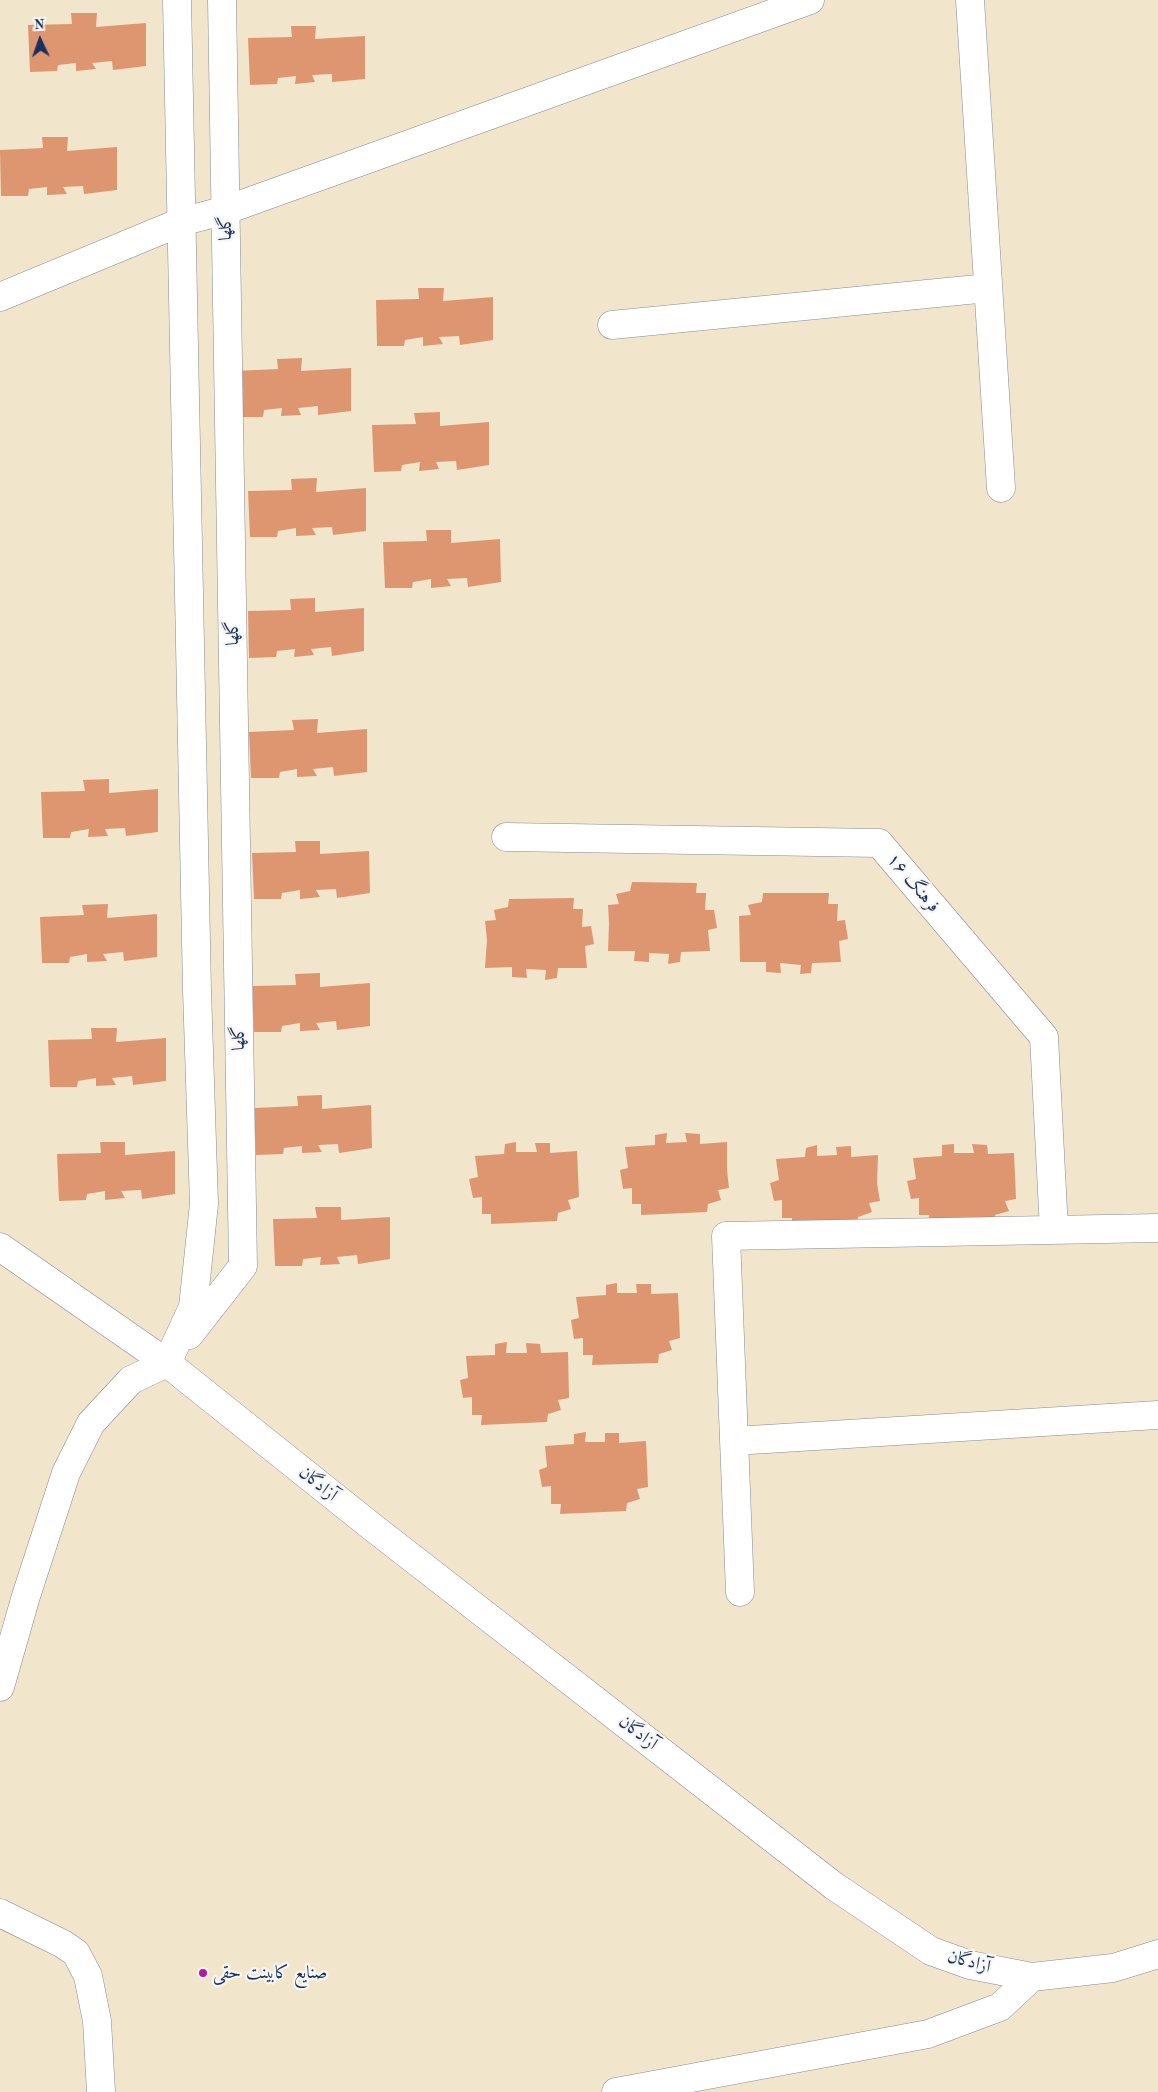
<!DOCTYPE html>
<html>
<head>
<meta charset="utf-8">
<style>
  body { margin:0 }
  #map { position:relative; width:1158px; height:2092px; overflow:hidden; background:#f1e5cc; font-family:"Old Standard TT",serif }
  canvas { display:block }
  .north { position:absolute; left:15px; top:15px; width:50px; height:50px; -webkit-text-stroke:4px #f6f6f2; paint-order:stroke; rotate:357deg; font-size:14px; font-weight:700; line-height:20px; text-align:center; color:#1b2f5e }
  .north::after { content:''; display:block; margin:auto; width:18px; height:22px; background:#1b2f5e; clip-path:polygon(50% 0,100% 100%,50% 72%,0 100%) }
</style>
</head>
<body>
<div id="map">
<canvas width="1158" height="2092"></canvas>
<div class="north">N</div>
</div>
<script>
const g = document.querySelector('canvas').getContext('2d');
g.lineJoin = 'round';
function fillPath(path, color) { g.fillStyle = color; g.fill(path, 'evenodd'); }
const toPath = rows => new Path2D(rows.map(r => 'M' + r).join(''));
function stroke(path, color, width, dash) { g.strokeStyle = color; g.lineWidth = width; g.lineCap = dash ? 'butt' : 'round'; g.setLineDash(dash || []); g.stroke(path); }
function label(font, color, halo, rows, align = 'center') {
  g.font = font + ' "Old Standard TT",Amiri,serif'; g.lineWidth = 4.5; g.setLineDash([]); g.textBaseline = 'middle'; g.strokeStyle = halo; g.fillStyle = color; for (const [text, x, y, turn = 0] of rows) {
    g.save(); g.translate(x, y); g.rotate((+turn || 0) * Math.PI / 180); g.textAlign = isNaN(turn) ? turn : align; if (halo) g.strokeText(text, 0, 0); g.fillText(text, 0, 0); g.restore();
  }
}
const building = toPath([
  [71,13,97,13,96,27,146,23,146,66,113,70,112,61,92,63,96,69,76,71,76,63,58,65,57,71,30,72,28,25,72,24],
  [291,26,316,26,315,39,365,36,365,79,332,82,332,74,312,75,315,82,295,84,296,76,278,78,277,84,250,85,248,38,292,37],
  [42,137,68,137,67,151,117,147,117,190,84,194,83,186,63,187,67,194,47,195,47,187,29,189,28,196,1,196,0,150,43,148],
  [418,288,444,288,443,301,493,297,493,340,460,345,459,336,439,337,443,344,423,346,423,337,405,340,404,346,377,346,376,300,419,299],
  [302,358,301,371,351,368,351,411,318,415,318,406,298,408,301,415,281,416,282,408,264,410,263,417,236,417,234,371,278,369,277,359],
  [440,412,440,426,489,422,489,465,457,470,456,461,436,462,439,469,419,471,420,462,402,465,401,471,374,472,372,425,416,424,414,413],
  [317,478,316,492,366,488,366,531,333,535,332,527,312,528,316,535,296,536,296,528,278,531,277,537,250,537,248,491,292,490,291,479],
  [426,530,451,530,451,543,500,539,501,582,468,587,467,578,447,579,451,586,431,588,431,579,413,582,412,588,385,588,383,542,427,541],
  [315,598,315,612,364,608,364,651,332,656,331,647,311,649,314,655,294,657,295,649,277,651,276,657,249,658,248,611,291,610,290,599],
  [318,719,317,733,367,729,367,772,334,776,333,767,313,769,317,776,297,777,297,769,280,772,279,778,251,778,249,732,294,730,292,720],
  [109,779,109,793,158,789,158,832,126,836,125,828,105,829,108,836,88,837,89,829,71,832,70,838,43,838,41,792,85,791,83,780],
  [295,841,320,841,320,854,369,851,370,893,337,898,336,889,316,890,320,897,300,899,300,890,282,893,281,899,254,899,252,853,296,852],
  [632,882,697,883,696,893,706,893,705,910,714,910,717,928,708,930,710,951,681,952,680,962,668,964,669,954,649,953,649,962,634,961,635,951,608,951,609,924,608,905,619,904,616,894,630,891],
  [763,893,829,893,828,904,838,904,837,921,845,920,848,939,839,941,841,962,812,963,811,973,800,974,801,965,780,963,781,973,766,972,766,962,740,962,739,916,751,915,748,905,762,902],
  [574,898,573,909,583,909,582,927,591,926,594,944,585,946,587,968,558,968,557,978,545,980,546,970,526,969,527,978,512,977,512,967,485,968,487,940,485,921,496,920,494,910,508,907,509,899],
  [108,904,107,918,157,914,157,957,124,961,123,952,103,954,107,961,87,962,87,954,70,957,69,963,42,963,40,917,84,915,82,905],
  [320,973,320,987,370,983,370,1026,337,1030,336,1021,316,1023,320,1030,300,1031,300,1023,282,1026,281,1032,254,1032,252,986,296,985,295,974],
  [91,1028,117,1028,116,1042,166,1038,166,1081,133,1085,132,1076,112,1078,116,1085,96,1086,96,1078,78,1081,77,1087,50,1087,48,1040,92,1039],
  [322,1095,322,1109,371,1105,372,1148,339,1153,338,1144,318,1145,322,1152,302,1153,302,1146,284,1148,283,1154,256,1155,254,1108,298,1106,297,1096],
  [667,1133,666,1143,687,1142,685,1133,700,1134,700,1144,727,1142,727,1170,729,1188,718,1190,721,1200,708,1204,707,1212,641,1215,641,1204,632,1204,632,1188,623,1189,620,1170,628,1168,625,1147,655,1145,655,1135],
  [100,1142,125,1142,125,1155,175,1151,175,1194,142,1199,141,1190,121,1191,125,1198,105,1200,105,1191,87,1194,86,1200,59,1201,57,1154,101,1153],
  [516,1142,516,1152,537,1152,535,1143,550,1143,550,1153,577,1151,579,1197,568,1200,571,1209,558,1213,557,1221,491,1224,491,1214,482,1214,482,1197,473,1198,469,1179,478,1177,475,1156,504,1154,505,1144],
  [954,1144,954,1153,974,1153,972,1144,987,1145,988,1154,1014,1153,1016,1199,1005,1201,1009,1211,995,1215,994,1223,929,1226,929,1215,919,1215,919,1198,911,1199,907,1181,916,1179,913,1158,942,1156,942,1145],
  [817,1145,817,1156,837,1155,836,1147,851,1146,851,1157,878,1155,877,1183,880,1201,869,1203,872,1212,858,1217,857,1225,792,1228,792,1218,782,1218,782,1200,774,1201,770,1183,779,1180,776,1159,805,1157,806,1148],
  [315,1207,341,1207,341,1220,390,1217,390,1259,358,1264,357,1255,337,1257,340,1264,320,1265,321,1257,303,1259,302,1266,275,1266,273,1219,317,1218],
  [617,1283,617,1293,637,1293,636,1284,651,1284,651,1294,678,1293,680,1338,669,1341,672,1350,659,1354,658,1363,592,1365,593,1355,583,1355,583,1338,574,1339,571,1320,579,1318,576,1297,606,1295,606,1285],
  [507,1342,506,1353,527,1353,526,1343,540,1344,541,1353,568,1352,569,1398,558,1400,561,1410,548,1414,547,1422,481,1425,482,1415,472,1415,472,1397,463,1398,460,1380,468,1378,466,1356,495,1355,495,1344],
  [586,1432,585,1442,605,1442,605,1433,619,1433,619,1443,646,1441,648,1487,637,1489,640,1499,627,1503,626,1511,560,1514,561,1504,551,1504,551,1486,542,1487,539,1470,547,1467,545,1446,574,1444,574,1434]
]);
const minor = toPath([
  [970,0,1001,488],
  [0,297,181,222,226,210,810,0],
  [612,325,988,288],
  [506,837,879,843,1044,1037,1054,1230],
  [0,1247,167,1363,371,1526,834,1886,931,1951,970,1965,1032,1977,1113,1968,1158,1954],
  [189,1335,243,1266,222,0],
  [734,1441,1158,1415],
  [740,1592,726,1236,1158,1228],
  [0,1687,26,1596,66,1473,91,1423,131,1380,167,1363,193,1307,204,1204,197,990,177,0],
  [0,1913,63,1944,76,1953,88,1976,97,2021,101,2092],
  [616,2092,928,2034,1000,2007,1032,1977]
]);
const markers = [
  [203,1973,5,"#b5179e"]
];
const streetNames = [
  ["گلها",226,228,-91],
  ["گلها",233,633,-91],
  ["فرهنگ ۱۶",913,883,50],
  ["گلها",239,1038,-91],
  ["آزادگان",318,1484,39],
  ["آزادگان",638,1733,38],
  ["آزادگان",969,1962,15]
];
const poiNames = [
  ["صنایع کابینت حقی",213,1973]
];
fillPath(building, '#de9671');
stroke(minor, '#868a95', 29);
stroke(minor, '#fff', 28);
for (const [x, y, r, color] of markers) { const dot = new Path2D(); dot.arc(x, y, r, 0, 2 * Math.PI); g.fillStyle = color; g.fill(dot); stroke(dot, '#f6f6f2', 2); }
label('18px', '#1b2f5e', '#f6f6f2', streetNames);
label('18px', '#1b2f5e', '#f6f6f2', poiNames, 'left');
</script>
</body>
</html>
